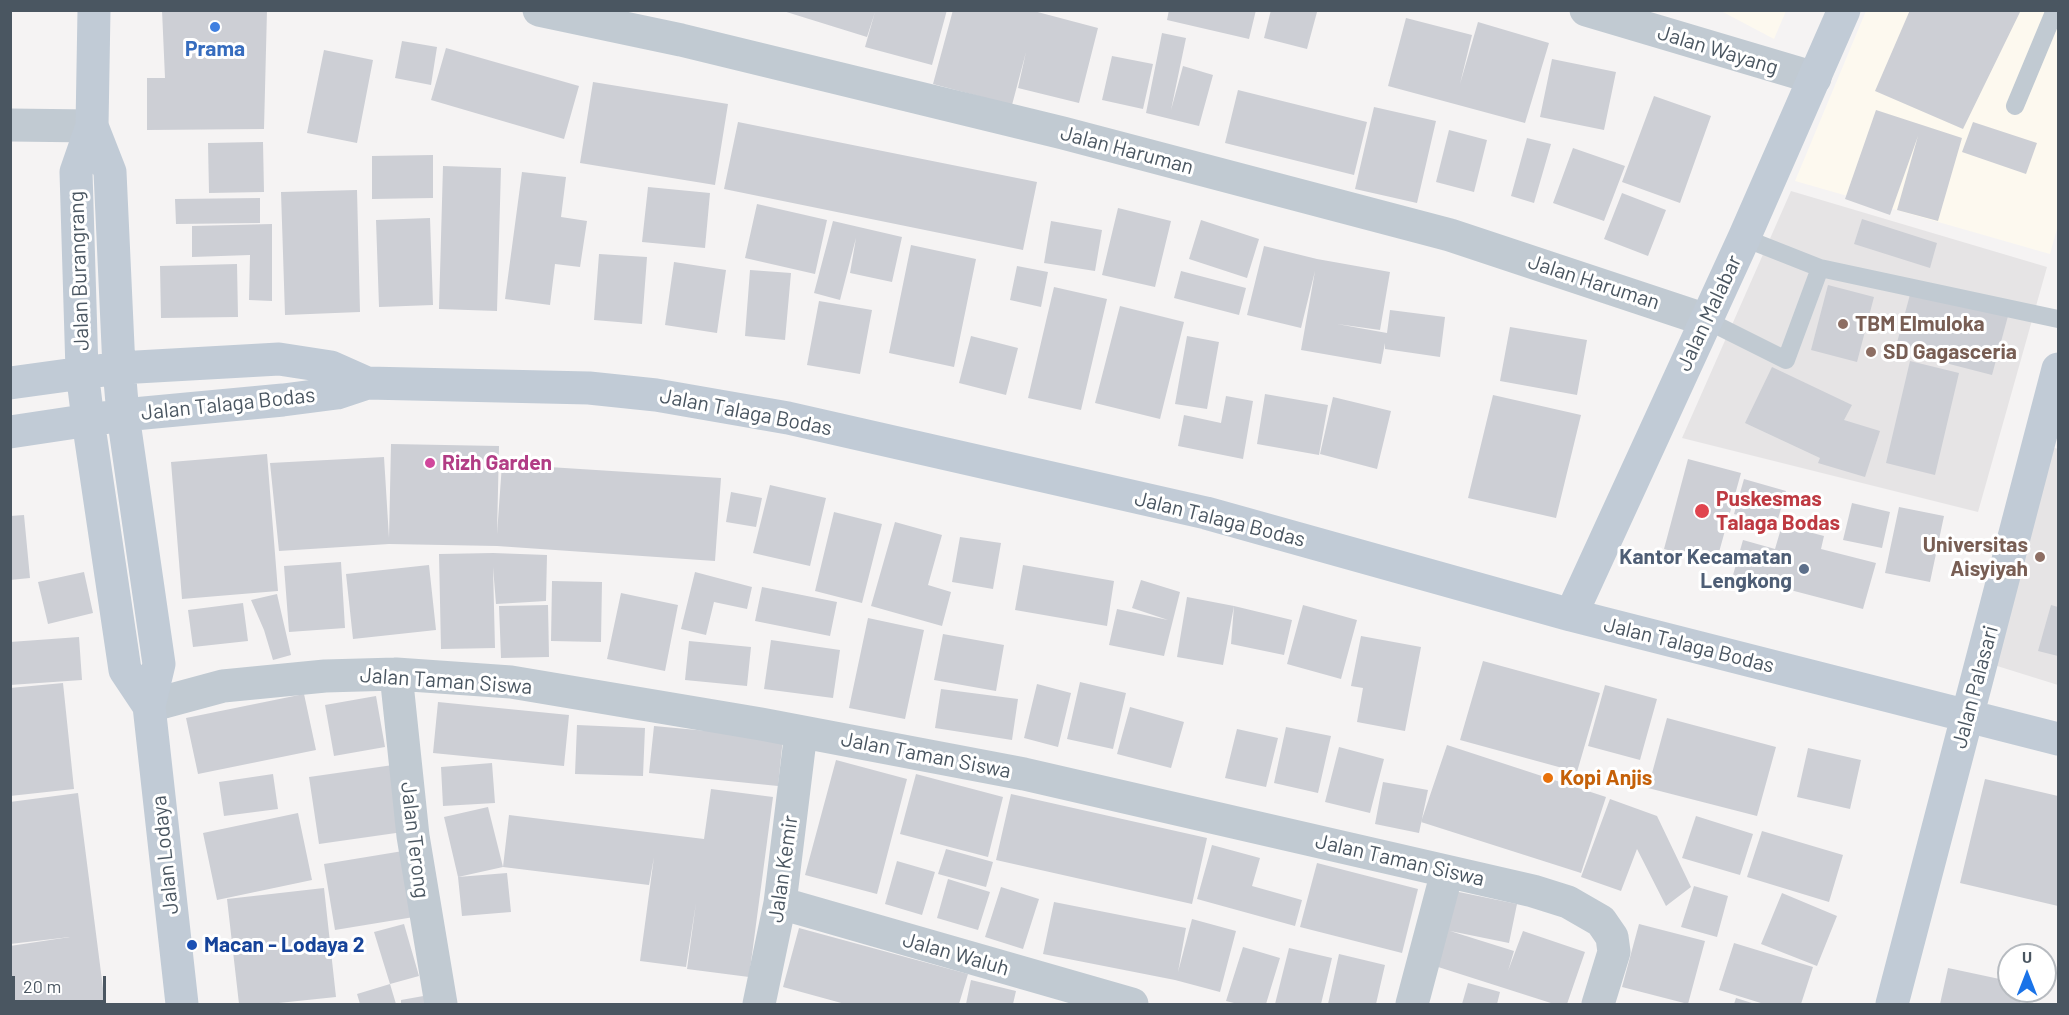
<!DOCTYPE html>
<html>
<head>
<meta charset="utf-8">
<style>
  body { margin:0 }
  #map { position:relative; width:2069px; height:1015px; overflow:hidden; background:#f5f3f3; font-family:Barlow,sans-serif }
  canvas { display:block }
  .frame { position:absolute; inset:0; border:12px solid #4a5661; pointer-events:none }
  .north { position:absolute; left:1997px; top:943px; width:60px; height:60px; box-sizing:border-box; background:#fff; border:2px solid #b7bbc0; border-radius:50%; rotate:0deg; font-size:16px; font-weight:700; line-height:24px; text-align:center; color:#4a5661 }
  .north::after { content:''; display:block; margin:auto; width:21px; height:27px; background:#1a73e8; clip-path:polygon(50% 0,100% 100%,50% 72%,0 100%) }
  .scale { position:absolute; left:12px; top:976px; width:94px; height:27px; box-sizing:border-box; border:3px solid #4a5661; border-top:0; padding-left:8px; font-size:18px; line-height:21px; white-space:nowrap; color:#4a5661; -webkit-text-stroke:4px #fff; paint-order:stroke }
</style>
</head>
<body>
<div id="map">
<canvas width="2069" height="1015"></canvas>
<div class="frame"></div>
<div class="north">U</div>
<div class="scale">20 m</div>
</div>
<script>
const g = document.querySelector('canvas').getContext('2d');
g.lineJoin = 'round';
function fillPath(path, color) { g.fillStyle = color; g.fill(path, 'evenodd'); }
const toPath = rows => new Path2D(rows.map(r => 'M' + r).join(''));
function stroke(path, color, width, dash) { g.strokeStyle = color; g.lineWidth = width; g.lineCap = dash ? 'butt' : 'round'; g.setLineDash(dash || []); g.stroke(path); }
function label(font, color, halo, rows, align = 'center') {
  g.font = font + ' Barlow,sans-serif'; g.lineWidth = 6; g.setLineDash([]); g.textBaseline = 'middle'; g.strokeStyle = halo; g.fillStyle = color; for (const [text, x, y, turn = 0] of rows) {
    g.save(); g.translate(x, y); g.rotate((+turn || 0) * Math.PI / 180); g.textAlign = isNaN(turn) ? turn : align; if (halo) g.strokeText(text, 0, 0); g.fillText(text, 0, 0); g.restore();
  }
}
const commercial = toPath([
  [1721,11,1786,11,1774,39],
  [1866,11,2058,11,2058,225,2050,254,1795,181]
]);
const education = toPath([
  [1791,191,2047,267,1978,512,1682,438],
  [2051,447,2058,449,2058,685,1994,665]
]);
const building = toPath([
  [162,10,267,10,264,129,147,130,147,78,165,78],
  [780,10,947,10,932,65,865,47,875,12,867,37],
  [953,10,1030,10,1098,28,1079,103,1018,88,1026,52,1012,105,933,84],
  [1169,10,1256,10,1249,39,1167,20],
  [1271,10,1317,12,1307,49,1264,38],
  [1910,10,2021,10,1963,129,1875,91],
  [1406,18,1472,35,1460,84,1478,22,1549,43,1525,123,1388,86],
  [1162,33,1186,38,1171,110,1183,66,1213,75,1199,126,1146,113],
  [402,41,437,47,431,85,395,78],
  [446,48,579,86,564,139,431,100],
  [324,50,373,60,357,143,307,133],
  [1112,56,1153,64,1143,109,1102,100],
  [1552,59,1616,72,1604,130,1540,117],
  [593,82,728,104,715,185,580,163],
  [1238,90,1367,122,1354,175,1225,143],
  [1654,96,1711,116,1680,203,1622,182],
  [1374,107,1436,121,1417,203,1355,189],
  [1876,110,1962,138,1938,221,1897,210,1918,136,1890,215,1845,199],
  [738,122,1037,182,1023,250,724,189],
  [1973,122,2037,143,2026,174,1962,152],
  [1449,130,1487,140,1474,192,1436,182],
  [1527,138,1551,144,1534,203,1511,196],
  [263,142,264,192,209,193,208,143],
  [1573,148,1625,166,1604,221,1553,203],
  [433,155,433,198,372,199,372,156],
  [443,166,501,168,497,311,439,309],
  [522,172,566,177,561,217,587,221,580,267,555,264,550,305,505,299],
  [648,187,710,193,705,248,642,242],
  [357,190,360,312,285,315,281,192],
  [1622,193,1666,210,1648,256,1604,239],
  [260,198,260,223,176,224,175,199],
  [757,204,827,220,815,274,745,258],
  [1118,208,1171,221,1155,287,1102,275],
  [430,218,433,305,379,307,376,220],
  [1862,219,1937,243,1930,268,1854,244],
  [1201,220,1259,239,1247,278,1189,259],
  [833,221,902,237,892,282,850,273,856,238,840,300,814,293],
  [1051,221,1102,230,1095,271,1044,263],
  [272,224,272,301,249,300,250,255,192,257,192,226],
  [911,245,976,259,954,367,889,353],
  [1264,246,1317,259,1390,272,1380,330,1337,324,1387,333,1390,310,1445,317,1440,357,1385,349,1385,343,1381,364,1301,350,1315,271,1301,328,1247,315],
  [599,254,647,257,642,324,594,320],
  [674,262,726,270,717,333,665,325],
  [237,264,238,317,161,318,160,266],
  [1017,266,1048,272,1041,307,1010,300],
  [750,270,791,273,785,340,745,336],
  [1181,271,1246,288,1239,315,1174,298],
  [1828,285,1874,297,1857,362,1811,350],
  [1054,287,1107,299,1081,410,1028,398],
  [1911,291,2008,316,1992,375,1895,350],
  [819,301,872,310,860,374,807,365],
  [1120,306,1184,322,1160,419,1095,403],
  [1510,327,1587,340,1577,395,1500,381],
  [971,336,1018,348,1006,395,959,383],
  [1187,336,1219,342,1207,409,1175,404],
  [1910,361,1959,373,1935,475,1886,463],
  [1772,367,1852,405,1844,420,1880,431,1865,477,1818,463,1820,458,1745,423],
  [1265,394,1328,405,1319,455,1257,444],
  [1493,395,1581,415,1556,518,1468,498],
  [1226,396,1253,401,1243,459,1178,446,1184,415,1221,423],
  [1333,397,1391,411,1377,469,1320,454],
  [391,444,499,446,497,534,502,464,721,478,715,561,497,546,389,544,279,551,270,463,384,457,389,538],
  [267,454,278,591,182,599,171,462],
  [1688,459,1741,473,1716,563,1664,549],
  [1744,479,1786,491,1776,526,1734,514],
  [770,485,826,498,810,566,753,553],
  [731,492,762,498,756,527,726,522],
  [1852,503,1890,512,1882,548,1843,540],
  [1899,507,1944,516,1930,582,1885,573],
  [834,512,882,524,862,603,815,591],
  [24,515,30,578,10,580,10,516],
  [895,522,942,535,928,585,951,592,942,626,871,606],
  [1782,525,1824,536,1821,549,1876,563,1863,609,1733,575,1743,540,1775,549],
  [960,537,1001,543,993,589,952,582],
  [493,553,547,555,546,601,496,604,493,567,495,648,441,649,439,554],
  [341,562,345,628,289,632,284,566],
  [429,565,436,630,353,639,346,574],
  [1023,565,1114,581,1107,626,1015,610],
  [84,572,93,613,48,624,38,582],
  [695,572,752,587,747,609,714,602,706,635,681,629],
  [1141,580,1180,592,1164,656,1109,645,1117,609,1168,620,1132,608],
  [552,581,602,582,601,642,551,641],
  [762,587,837,602,830,636,755,621],
  [621,593,678,605,665,671,607,659],
  [277,594,291,655,273,660,264,630,251,600],
  [1187,597,1234,606,1292,620,1284,655,1231,644,1234,606,1223,665,1177,657],
  [243,603,248,641,193,647,188,610],
  [548,605,549,657,501,658,499,606],
  [1303,605,1357,620,1341,679,1287,664],
  [2051,605,2058,607,2058,656,2038,651],
  [868,618,924,630,905,719,849,708],
  [943,634,1004,645,996,691,934,680],
  [1361,636,1421,647,1405,731,1357,722,1363,688,1351,686],
  [79,637,82,680,10,685,10,642],
  [771,640,840,650,833,698,764,689],
  [689,641,751,647,747,686,685,680],
  [1483,661,1600,693,1577,772,1460,740],
  [1080,682,1126,693,1113,749,1067,739],
  [63,683,74,789,10,796,10,688],
  [1037,684,1071,693,1058,747,1024,738],
  [1605,685,1657,699,1640,760,1588,746],
  [941,689,1018,699,1012,740,935,728],
  [304,694,316,750,198,774,186,718],
  [376,696,385,747,334,756,325,705],
  [438,702,569,715,564,766,433,753],
  [1130,707,1184,722,1171,768,1117,754],
  [1667,718,1776,747,1757,816,1648,788],
  [577,725,645,728,643,776,575,774],
  [654,726,783,738,778,786,649,773],
  [1286,727,1331,736,1318,793,1274,783],
  [1237,729,1278,738,1266,787,1225,778],
  [1447,745,1606,797,1581,873,1421,822],
  [1339,747,1384,759,1370,813,1325,802],
  [1808,748,1861,760,1850,809,1797,797],
  [836,760,907,779,877,894,805,875],
  [492,763,495,803,443,806,441,767],
  [393,765,403,832,319,844,309,777],
  [273,774,278,809,224,816,219,782],
  [916,774,1003,797,988,857,900,834],
  [1985,779,2058,796,2058,906,1960,883],
  [1383,782,1428,790,1419,833,1375,824],
  [711,789,773,797,749,977,687,969,696,903,686,967,640,961,654,857,649,885,503,867,458,877,444,817,488,807,503,867,509,815,704,839],
  [78,793,105,1004,10,1004,10,946,70,937,10,944,10,802],
  [1011,794,1207,838,1192,904,996,860],
  [1610,799,1657,816,1691,887,1666,906,1637,849,1621,891,1581,877],
  [298,813,312,880,217,900,203,833],
  [1696,816,1753,834,1740,875,1682,858],
  [1762,831,1843,855,1829,902,1747,877],
  [1212,845,1260,858,1252,886,1302,900,1295,926,1197,899],
  [946,849,993,862,986,887,938,874],
  [409,850,420,916,335,930,324,864],
  [897,861,935,872,922,915,885,904],
  [1317,863,1418,889,1402,953,1300,927],
  [507,873,511,912,462,916,458,877],
  [948,879,990,892,978,930,937,918],
  [1694,886,1728,896,1717,937,1681,927],
  [1001,887,1039,899,1023,949,985,937],
  [324,888,336,997,269,1004,239,1004,227,899],
  [1454,891,1517,904,1509,943,1450,931,1514,951,1508,971,1523,931,1585,952,1567,1004,1554,1004,1435,966],
  [1782,893,1837,916,1817,966,1761,944],
  [1054,902,1186,928,1178,972,1192,919,1236,931,1220,992,1175,980,1043,954],
  [404,924,419,976,390,984,374,932],
  [1639,924,1705,941,1688,1004,1622,987],
  [799,928,968,974,959,1004,845,1004,783,987],
  [1734,943,1813,967,1801,1004,1764,1004,1719,990],
  [1243,947,1280,958,1266,1004,1238,1004,1226,1001],
  [1289,948,1332,958,1321,1004,1275,1004],
  [1339,954,1385,965,1376,1004,1328,1004],
  [1948,968,2009,981,2009,991,2023,991,2020,1004,1940,1004],
  [971,980,1016,991,1013,1004,966,1004],
  [1468,983,1500,992,1497,1004,1462,1004],
  [390,984,396,1004,360,1004,357,994],
  [429,995,431,1004,401,1004,401,1000],
  [1736,998,1755,1004,1734,1004]
]);
const lane = toPath([
  [2015,106,2055,10],
  [1744,238,1820,268,2058,319],
  [1706,320,1786,360,1820,268]
]);
const street = toPath([
  [539,10,681,40,1063,133,1450,235,1706,320],
  [1586,10,1815,78],
  [10,125,92,126],
  [396,674,413,836,441,1004],
  [149,706,223,686,325,676,396,674,511,682,761,724,1024,774,1533,891,1568,902,1601,921,1612,937,1614,952,1598,1004],
  [780,903,1132,1004],
  [759,1004,780,903,801,732],
  [1412,1004,1447,872]
]);
const secondary = toPath([
  [94,10,92,126,76,172,82,371,88,420,125,670,149,706],
  [92,126,110,172,119,368,123,415,159,664,149,706,182,1004],
  [10,383,119,368,279,359,331,367,367,383],
  [10,432,123,415,283,400,337,393,367,383,589,388,656,395,788,418,1206,513,1571,615,2058,739],
  [1571,615,1744,238,1844,10],
  [1892,1004,2058,369]
]);
const markers = [
  [215,27,6,"#3f7fe0"],
  [1843,324,6,"#8d6e63"],
  [1871,352,6,"#8d6e63"],
  [430,463,6,"#d1479c"],
  [1702,511,8,"#e0444e"],
  [2040,557,6,"#8d6e63"],
  [1804,569,6,"#5c6f8a"],
  [1548,778,6,"#e8710a"],
  [192,945,6,"#1a4fb4"]
];
const shopNames = [
  ["Prama",215,49]
];
const streetNames = [
  ["Jalan Wayang",1718,50,17],
  ["Jalan Haruman",1127,150,15],
  ["Jalan Burangrang",79,271,-92],
  ["Jalan Haruman",1594,282,18],
  ["Jalan Malabar",1709,313,-65],
  ["Jalan Talaga Bodas",228,404,-6],
  ["Jalan Talaga Bodas",746,412,11],
  ["Jalan Talaga Bodas",1220,519,14],
  ["Jalan Talaga Bodas",1689,645,14],
  ["Jalan Taman Siswa",446,681,4],
  ["Jalan Palasari",1975,687,-75],
  ["Jalan Taman Siswa",926,755,11],
  ["Jalan Terong",415,840,83],
  ["Jalan Lodaya",165,855,-96],
  ["Jalan Taman Siswa",1400,860,13],
  ["Jalan Kemir",783,869,-82],
  ["Jalan Waluh",956,954,16]
];
const educationNames = [
  ["TBM Elmuloka",1855,324],
  ["SD Gagasceria",1883,352],
  ["Universitas",2028,545,"right"],
  ["Aisyiyah",2028,569,"right"]
];
const hotelNames = [
  ["Rizh Garden",442,463]
];
const healthNames = [
  ["Puskesmas",1716,499],
  ["Talaga Bodas",1716,523]
];
const serviceNames = [
  ["Kantor Kecamatan",1792,557],
  ["Lengkong",1792,581]
];
const foodNames = [
  ["Kopi Anjis",1560,778]
];
const transitNames = [
  ["Macan - Lodaya 2",204,945]
];
fillPath(commercial, '#fdf9ef');
fillPath(education, '#e6e4e5');
fillPath(building, '#cdcfd5');
stroke(lane, '#c1cad2', 18);
stroke(street, '#c1cad2', 33);
stroke(secondary, '#c1cbd6', 33);
for (const [x, y, r, color] of markers) { const dot = new Path2D(); dot.arc(x, y, r, 0, 2 * Math.PI); g.fillStyle = color; g.fill(dot); stroke(dot, '#fff', 2); }
label('bold 21px', '#366cbe', '#fff', shopNames);
label('21px', '#4a5661', '#fff', streetNames);
label('bold 21px', '#785e54', '#fff', educationNames, 'left');
label('bold 21px', '#b23c85', '#fff', hotelNames, 'left');
label('bold 21px', '#be3a42', '#fff', healthNames, 'left');
label('bold 21px', '#4e5e75', '#fff', serviceNames, 'right');
label('bold 21px', '#c56008', '#fff', foodNames, 'left');
label('bold 21px', '#164399', '#fff', transitNames, 'left');
</script>
</body>
</html>
